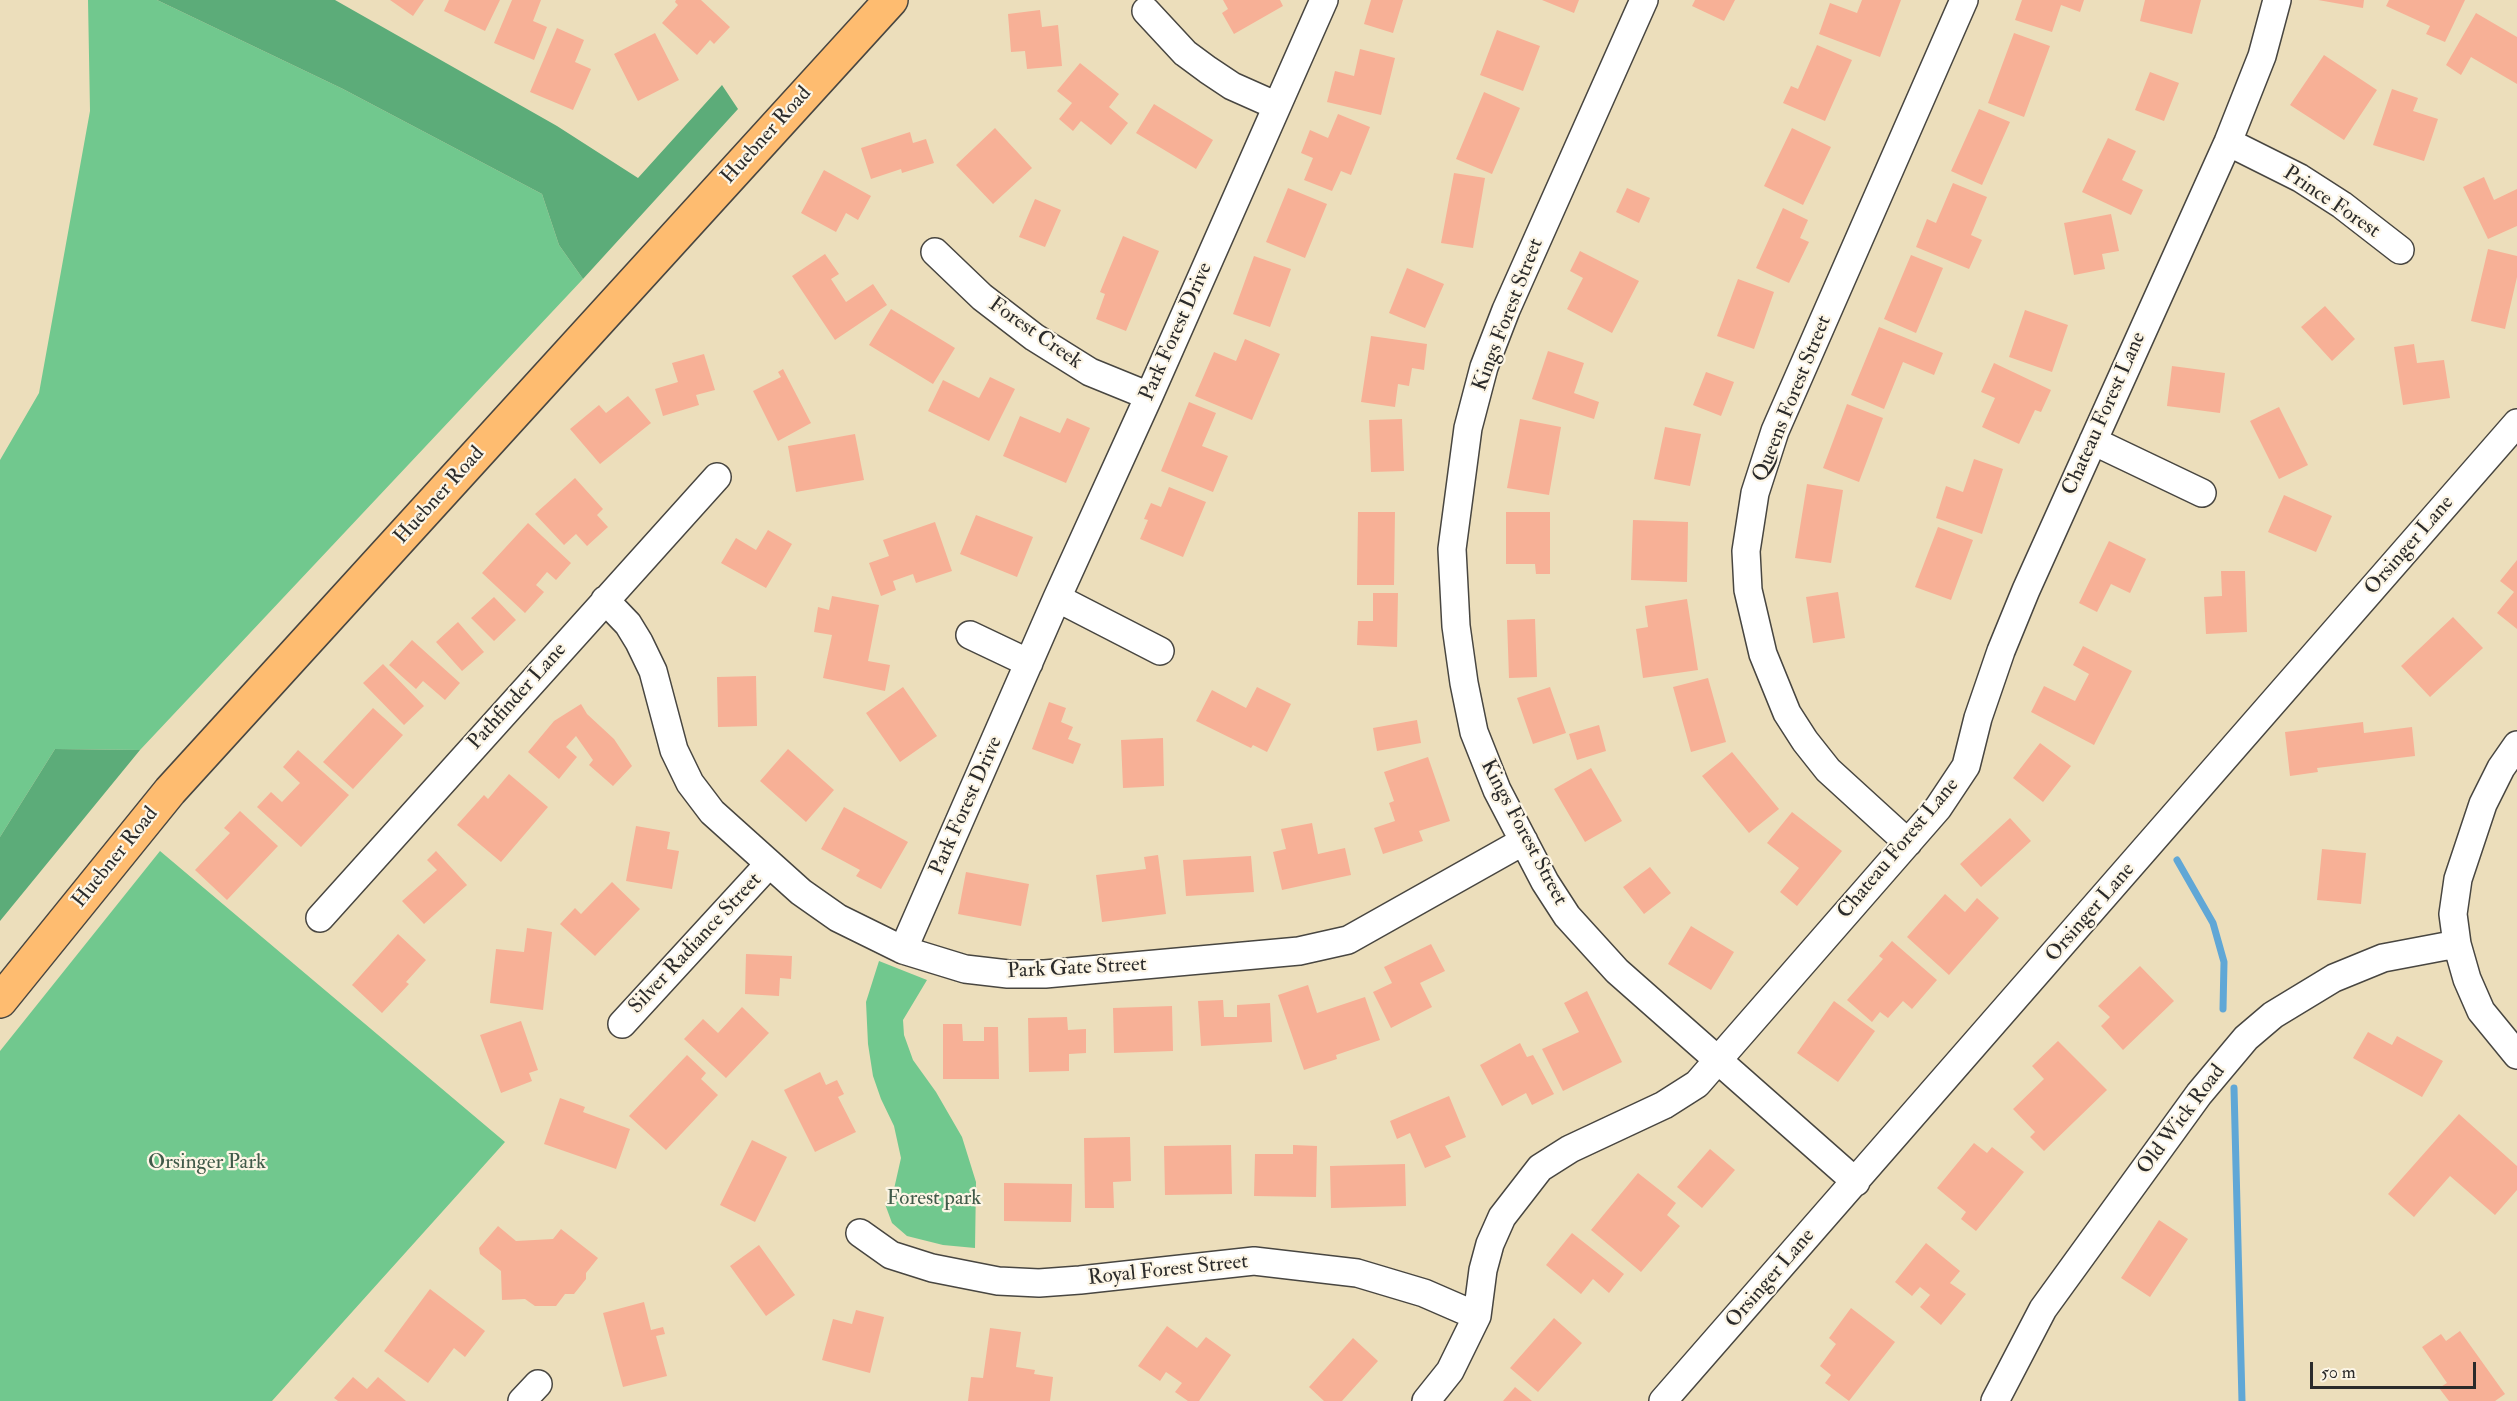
<!DOCTYPE html>
<html>
<head>
<meta charset="utf-8">
<style>
  body { margin:0 }
  #map { position:relative; width:2517px; height:1401px; overflow:hidden; background:#ecdebb; font-family:"IM FELL Double Pica",serif }
  canvas { display:block }
  .scale { position:absolute; left:2310px; top:1362px; width:166px; height:27px; box-sizing:border-box; border:3px solid #2b2b2b; border-top:0; padding-left:8px; font-size:18px; line-height:21px; white-space:nowrap; color:#2b2b2b; -webkit-text-stroke:4px #fcf5e5; paint-order:stroke }
</style>
</head>
<body>
<div id="map">
<canvas width="2517" height="1401"></canvas>
<div class="scale">50 m</div>
</div>
<script>
const g = document.querySelector('canvas').getContext('2d');
g.lineJoin = 'round';
function fillPath(path, color) { g.fillStyle = color; g.fill(path, 'evenodd'); }
const toPath = rows => new Path2D(rows.map(r => 'M' + r).join(''));
function stroke(path, color, width, dash) { g.strokeStyle = color; g.lineWidth = width; g.lineCap = dash ? 'butt' : 'round'; g.setLineDash(dash || []); g.stroke(path); }
function label(font, color, halo, rows, align = 'center') {
  g.font = font + ' "IM FELL Double Pica",serif'; g.lineWidth = 4.5; g.setLineDash([]); g.textBaseline = 'middle'; g.strokeStyle = halo; g.fillStyle = color; for (const [text, x, y, turn = 0] of rows) {
    g.save(); g.translate(x, y); g.rotate((+turn || 0) * Math.PI / 180); g.textAlign = isNaN(turn) ? turn : align; if (halo) g.strokeText(text, 0, 0); g.fillText(text, 0, 0); g.restore();
  }
}
const green = toPath([
  [88,0,157,0,343,89,542,194,559,245,583,279,140,750,55,749,0,837,0,460,39,393,90,111],
  [160,851,505,1142,272,1401,0,1401,0,1051],
  [879,961,927,980,903,1020,904,1035,913,1060,936,1092,962,1137,976,1182,975,1248,943,1245,907,1236,892,1223,885,1204,894,1189,901,1158,894,1126,881,1099,873,1076,868,1044,866,1002]
]);
const forest = toPath([
  [157,0,335,0,557,126,638,178,722,85,738,109,583,279,559,245,542,194,343,89],
  [55,749,140,750,0,921,0,837]
]);
const stream = toPath([
  [2177,860,2213,923,2224,962,2223,1009],
  [2234,1088,2242,1401]
]);
const building = toPath([
  [390,0,424,0,413,16],
  [449,0,500,0,485,31,444,11],
  [512,0,541,0,533,21,547,27,534,60,494,43],
  [676,0,701,0,730,27,714,44,710,40,697,55,662,23,678,5,675,2],
  [1223,0,1280,0,1283,6,1234,34,1222,13,1228,9],
  [1371,0,1403,0,1393,33,1364,24],
  [1542,0,1579,0,1574,13],
  [1695,0,1735,0,1724,21,1692,6],
  [1862,0,1901,0,1880,57,1819,34,1830,3,1857,13],
  [2022,0,2084,0,2080,12,2061,5,2052,32,2015,20],
  [2145,0,2201,0,2192,34,2140,21],
  [2318,0,2364,0,2363,8],
  [2389,0,2465,0,2445,42,2426,34,2430,26,2386,6],
  [1040,10,1042,27,1058,25,1062,66,1027,69,1025,51,1011,52,1008,14],
  [2476,13,2517,37,2517,84,2471,57,2461,75,2446,65],
  [557,28,584,40,575,62,591,69,573,110,530,92],
  [1497,30,1540,46,1523,91,1480,75],
  [655,33,679,80,638,101,614,54],
  [2014,33,2050,46,2024,117,1988,103],
  [1817,45,1852,60,1825,121,1783,103,1791,86,1798,89],
  [1360,49,1395,58,1381,115,1327,102,1335,71,1354,76],
  [2324,55,2377,90,2344,140,2290,105],
  [1080,63,1119,94,1109,107,1128,123,1111,145,1081,121,1073,131,1059,119,1072,103,1057,91],
  [2150,72,2179,83,2164,121,2135,110],
  [2392,89,2418,98,2413,111,2438,119,2424,161,2373,145],
  [1484,92,1520,108,1492,174,1456,159],
  [1154,104,1213,140,1196,169,1136,133],
  [1979,109,2010,122,1982,185,1951,171],
  [1338,114,1370,127,1351,175,1341,171,1332,191,1304,180,1313,158,1301,153,1310,130,1328,138],
  [995,128,1032,168,993,204,956,165],
  [1792,128,1831,147,1803,205,1764,186],
  [910,132,913,143,926,139,934,163,902,173,901,169,871,179,861,148],
  [2108,138,2136,151,2122,180,2143,190,2131,215,2082,192],
  [824,170,871,196,858,220,846,213,836,232,801,213],
  [1454,173,1485,178,1473,248,1441,243],
  [2484,177,2494,200,2517,189,2517,226,2488,239,2463,187],
  [1953,183,1987,197,1971,235,1982,240,1969,269,1916,247,1927,219,1936,223],
  [1288,188,1327,204,1305,258,1266,242],
  [1627,188,1650,198,1639,223,1616,212],
  [1035,199,1061,210,1045,247,1019,237],
  [1783,208,1808,220,1800,238,1809,242,1789,283,1756,268],
  [2111,214,2119,251,2102,254,2105,269,2074,275,2064,223],
  [1123,236,1159,251,1126,331,1096,319,1105,294,1100,292],
  [2488,249,2517,256,2517,277,2505,329,2471,321],
  [1580,251,1639,281,1612,333,1567,309,1583,278,1570,271],
  [825,254,839,274,831,279,846,302,873,284,887,305,835,340,792,276],
  [1911,255,1943,268,1916,333,1884,319],
  [1254,256,1291,269,1270,327,1233,314],
  [1407,268,1444,284,1425,328,1389,313],
  [1738,279,1774,292,1754,349,1717,336],
  [2325,306,2355,339,2332,361,2301,327],
  [891,309,955,348,933,384,869,345],
  [2025,310,2068,325,2052,372,2009,357],
  [1879,327,1943,353,1934,375,1903,362,1884,409,1851,395],
  [1371,336,1427,344,1424,370,1412,368,1409,386,1398,384,1395,407,1361,402],
  [1245,339,1280,354,1252,420,1195,396,1214,352,1236,361],
  [2414,344,2417,363,2444,360,2450,398,2403,405,2394,347],
  [1548,351,1584,363,1574,393,1599,402,1594,419,1532,399],
  [704,354,715,390,696,395,699,405,663,416,655,389,678,382,672,363],
  [1994,363,2051,390,2041,412,2035,410,2019,444,1982,427,1995,398,1981,392],
  [2172,366,2225,373,2220,413,2167,406],
  [783,369,811,423,778,441,753,391,781,377,778,372],
  [1706,372,1734,382,1721,416,1693,405],
  [990,377,1015,389,989,441,928,411,943,380,979,398],
  [628,396,651,423,600,464,570,429,599,405,606,413],
  [1189,402,1216,413,1202,446,1228,456,1213,492,1161,471],
  [1847,404,1883,418,1859,482,1823,468],
  [2279,407,2308,465,2279,479,2250,421],
  [1020,416,1060,433,1067,418,1090,428,1066,483,1003,456],
  [1402,419,1404,471,1371,472,1369,420],
  [1520,419,1561,427,1549,495,1507,488],
  [1665,427,1701,434,1690,486,1654,479],
  [855,434,864,480,796,492,788,446],
  [1974,459,2003,469,1982,534,1936,518,1946,486,1963,492],
  [575,478,603,509,597,515,608,527,587,546,576,534,564,545,535,514],
  [1807,484,1843,490,1831,563,1795,558],
  [1169,487,1206,502,1183,557,1140,539,1148,520,1144,519,1151,503,1161,507],
  [2284,495,2332,516,2316,552,2268,532],
  [1358,512,1395,512,1394,585,1357,585],
  [1506,512,1550,512,1550,574,1536,574,1535,564,1506,564],
  [976,515,1033,537,1017,577,960,554],
  [1633,520,1688,522,1687,582,1631,580],
  [935,522,952,571,916,583,913,574,893,581,896,590,881,596,869,563,889,556,883,540],
  [528,523,571,563,556,580,547,572,536,585,544,592,525,613,482,573],
  [1938,527,1973,540,1951,600,1915,587],
  [768,530,792,544,766,588,721,563,736,538,756,550],
  [2109,541,2146,559,2130,593,2111,584,2097,612,2079,603],
  [2517,560,2517,629,2497,613,2514,592,2500,581],
  [2221,571,2245,571,2247,632,2206,634,2204,597,2222,596],
  [1838,592,1845,638,1813,643,1806,597],
  [1373,593,1398,593,1397,647,1357,645,1358,621,1373,621],
  [832,596,879,605,868,661,890,665,885,691,823,678,832,635,814,632,818,607,829,610],
  [494,597,516,620,494,641,471,618],
  [1687,599,1698,670,1643,678,1636,629,1648,627,1645,606],
  [2453,617,2483,648,2430,697,2401,666],
  [1535,619,1537,677,1509,678,1507,620],
  [458,622,484,652,462,671,436,642],
  [412,640,460,683,445,700,423,681,416,689,389,665],
  [2083,646,2132,671,2094,745,2031,712,2044,686,2075,701,2089,674,2073,665],
  [383,664,424,706,404,725,363,683],
  [756,676,757,726,718,727,717,677],
  [1708,678,1726,742,1691,752,1673,687],
  [903,687,937,736,900,762,866,713],
  [1257,687,1291,704,1267,752,1253,745,1251,748,1196,721,1212,690,1246,708],
  [1550,687,1566,733,1533,744,1517,698],
  [1049,702,1066,708,1061,722,1073,727,1068,739,1081,744,1073,764,1032,749],
  [581,704,587,714,614,739,632,766,613,786,589,765,593,760,576,736,566,747,577,757,559,779,528,752,554,721],
  [373,708,403,735,353,789,323,762],
  [1417,720,1421,743,1377,751,1373,728],
  [2363,722,2364,733,2412,727,2415,756,2317,768,2318,772,2290,776,2285,732],
  [1599,725,1606,751,1577,760,1569,734],
  [1163,738,1164,786,1123,788,1121,740],
  [2040,743,2071,766,2043,802,2013,778],
  [788,749,834,790,806,822,760,781],
  [298,750,349,795,301,847,257,807,271,792,282,802,300,783,283,767],
  [1732,752,1779,809,1749,833,1702,776],
  [1428,757,1450,821,1419,831,1423,841,1383,854,1374,828,1395,821,1389,803,1394,801,1384,772],
  [1591,768,1622,821,1585,842,1554,789],
  [509,774,548,807,501,862,457,825,484,795,488,799],
  [844,807,908,842,881,889,856,876,860,870,821,849],
  [240,811,278,846,227,900,195,870,230,833,224,828],
  [1792,812,1842,851,1797,906,1780,892,1799,868,1767,843],
  [2010,818,2031,841,1981,887,1960,864],
  [1312,823,1318,854,1345,848,1351,875,1282,890,1273,852,1286,849,1281,829],
  [636,826,670,832,667,849,679,851,672,889,626,881],
  [2322,849,2366,853,2361,904,2317,900],
  [436,851,467,885,424,924,402,901,437,870,427,860],
  [1158,855,1166,914,1102,922,1096,875,1146,869,1144,857],
  [1251,856,1254,892,1186,896,1183,860],
  [1650,867,1671,893,1644,914,1623,887],
  [966,872,1029,884,1021,926,958,914],
  [612,882,640,909,595,956,560,924,575,908,581,914],
  [1945,894,1965,912,1977,898,1999,918,1949,975,1907,937],
  [1691,926,1734,952,1711,990,1668,964],
  [527,928,552,932,543,1010,490,1003,496,949,524,952],
  [398,934,426,960,406,982,409,984,382,1013,352,985],
  [1892,941,1937,980,1912,1009,1903,1001,1888,1018,1880,1012,1872,1022,1847,1000,1883,959,1879,956],
  [1431,944,1445,971,1420,983,1432,1007,1391,1028,1373,992,1392,983,1384,967],
  [746,954,792,956,791,979,780,978,779,996,745,994],
  [2140,966,2174,1001,2123,1050,2101,1026,2110,1017,2098,1006],
  [1308,985,1317,1013,1365,997,1380,1040,1336,1055,1337,1059,1304,1070,1278,995],
  [1587,991,1622,1062,1563,1091,1542,1049,1579,1032,1564,1003],
  [1223,1000,1224,1017,1237,1017,1237,1005,1270,1003,1272,1042,1201,1046,1198,1001],
  [1834,1001,1875,1031,1838,1082,1797,1053],
  [1172,1006,1173,1051,1114,1053,1113,1008],
  [742,1007,769,1033,726,1078,684,1039,703,1019,718,1033],
  [1067,1017,1068,1030,1086,1029,1086,1053,1069,1054,1069,1071,1029,1072,1028,1018],
  [521,1021,538,1070,529,1073,532,1081,501,1093,480,1035],
  [943,1024,962,1024,963,1041,984,1041,984,1027,998,1027,999,1079,943,1079],
  [2368,1032,2392,1045,2397,1036,2443,1061,2422,1097,2353,1058],
  [2058,1041,2107,1090,2044,1151,2030,1137,2035,1132,2013,1109,2044,1079,2032,1066],
  [1520,1043,1527,1057,1533,1055,1554,1094,1532,1105,1526,1093,1502,1106,1480,1065],
  [687,1055,706,1073,701,1079,718,1095,666,1150,629,1116],
  [820,1072,826,1085,837,1080,844,1094,838,1097,856,1132,815,1152,784,1090],
  [1449,1096,1466,1137,1445,1146,1451,1157,1425,1168,1410,1133,1397,1139,1390,1121],
  [560,1098,585,1107,583,1112,630,1129,616,1169,544,1144],
  [2459,1114,2517,1166,2517,1190,2495,1215,2450,1176,2414,1217,2388,1194],
  [1130,1137,1131,1181,1113,1182,1114,1208,1085,1208,1084,1138],
  [752,1140,787,1157,755,1222,720,1205],
  [1974,1143,1987,1153,1992,1147,2024,1172,1976,1231,1961,1219,1966,1212,1937,1188],
  [1231,1145,1232,1194,1165,1195,1164,1146],
  [1293,1145,1317,1146,1316,1197,1254,1196,1255,1154,1293,1154],
  [1710,1149,1735,1170,1702,1208,1677,1187],
  [1405,1164,1406,1206,1331,1208,1330,1166],
  [1638,1173,1676,1203,1667,1215,1680,1226,1641,1272,1591,1230],
  [1004,1183,1072,1184,1071,1222,1004,1221],
  [2159,1220,2188,1239,2150,1297,2121,1278],
  [498,1226,516,1241,553,1239,561,1229,598,1258,586,1273,586,1279,574,1294,565,1294,556,1306,535,1306,525,1299,502,1300,501,1271,480,1254,479,1248],
  [1572,1233,1624,1274,1609,1293,1593,1279,1581,1294,1546,1265],
  [1926,1243,1960,1271,1950,1283,1966,1294,1941,1325,1920,1307,1930,1295,1920,1287,1912,1296,1895,1282],
  [759,1245,795,1295,766,1316,730,1266],
  [430,1289,485,1331,465,1357,454,1348,428,1383,384,1351],
  [644,1302,651,1330,663,1327,665,1334,656,1336,667,1376,623,1387,603,1313],
  [1851,1308,1895,1342,1849,1401,1825,1383,1831,1375,1820,1366,1836,1344,1829,1338],
  [856,1310,884,1317,870,1373,822,1360,833,1319,852,1324],
  [1554,1318,1582,1343,1538,1392,1510,1368],
  [1167,1326,1197,1348,1206,1337,1231,1355,1199,1401,1188,1401,1175,1392,1182,1383,1166,1372,1160,1381,1138,1366],
  [990,1328,1021,1332,1016,1367,1035,1370,1034,1374,1053,1377,1050,1401,968,1401,971,1377,983,1378],
  [2460,1331,2505,1394,2495,1401,2449,1401,2439,1388,2447,1383,2422,1347,2441,1334,2446,1341],
  [1353,1338,1378,1361,1342,1401,1324,1401,1309,1387],
  [353,1377,367,1389,378,1377,406,1401,338,1401,334,1398],
  [1515,1387,1532,1401,1503,1401]
]);
const street = toPath([
  [1644,0,1506,310,1484,367,1468,428,1452,549,1456,626,1464,683,1474,732,1497,790,1545,882,1567,916,1617,971,1856,1182],
  [1146,11,1185,53,1208,70,1232,86,1277,106],
  [2228,142,2300,178,2342,205,2400,250],
  [935,252,982,297,1034,337,1090,372,1149,396],
  [2093,441,2202,493],
  [1057,598,1160,651],
  [605,600,628,624,639,642,653,671,674,750,690,783,712,812,801,892,838,918,903,950,965,969,1008,974,1045,974,1299,951,1348,940,1524,841],
  [970,635,1029,663],
  [2517,745,2501,768,2483,804,2458,879,2453,914,2457,944,2467,979,2481,1011,2517,1055],
  [1908,843,1828,770,1805,741,1787,713,1763,654,1748,590,1746,551,1755,493,1775,431,1964,0],
  [320,918,717,477],
  [903,950,1057,598,1149,396,1324,0],
  [622,1024,769,864],
  [860,1233,891,1255,932,1268,998,1281,1039,1283,1080,1280,1254,1261,1357,1273,1424,1293,1477,1316],
  [522,1401,538,1384],
  [1426,1401,1450,1371,1477,1316,1483,1270,1490,1244,1502,1217,1540,1168,1570,1149,1664,1105,1697,1084,1938,808,1966,766,1978,718,2001,651,2026,590,2228,142,2262,56,2277,0],
  [1663,1401,2517,423],
  [1995,1401,2043,1309,2199,1094,2246,1038,2273,1015,2334,978,2383,958,2457,944]
]);
const primary = toPath([
  [0,1001,170,791,891,0]
]);
const streetNames = [
  ["Huebner Road",767,136,-48],
  ["Prince Forest",2331,203,34],
  ["Kings Forest Street",1509,315,-69],
  ["Park Forest Drive",1177,332,-66],
  ["Forest Creek",1035,334,35],
  ["Queens Forest Street",1793,399,-68],
  ["Chateau Forest Lane",2105,414,-66],
  ["Huebner Road",440,496,-48],
  ["Orsinger Lane",2410,546,-49],
  ["Pathfinder Lane",518,697,-48],
  ["Park Forest Drive",967,806,-66],
  ["Kings Forest Street",1523,833,62],
  ["Chateau Forest Lane",1899,849,-50],
  ["Huebner Road",116,858,-51],
  ["Orsinger Lane",2091,913,-49],
  ["Silver Radiance Street",696,944,-47],
  ["Park Gate Street",1077,969,-3],
  ["Old Wick Road",2182,1120,-53],
  ["Royal Forest Street",1168,1271,-6],
  ["Orsinger Lane",1771,1279,-49]
];
const parkNames = [
  ["Orsinger Park",207,1163],
  ["Forest park",934,1199]
];
fillPath(green, '#71c88e');
fillPath(forest, '#5cac79');
stroke(stream, '#60a7d6', 7);
fillPath(building, '#f7b096');
stroke(street, '#484641', 30);
stroke(primary, '#484641', 36);
stroke(street, '#fff', 27);
stroke(primary, '#febc70', 33);
label('21px', '#2b2b2b', '#fcf5e5', streetNames);
label('21px', '#405a49', '#fcf5e5', parkNames);
</script>
</body>
</html>
